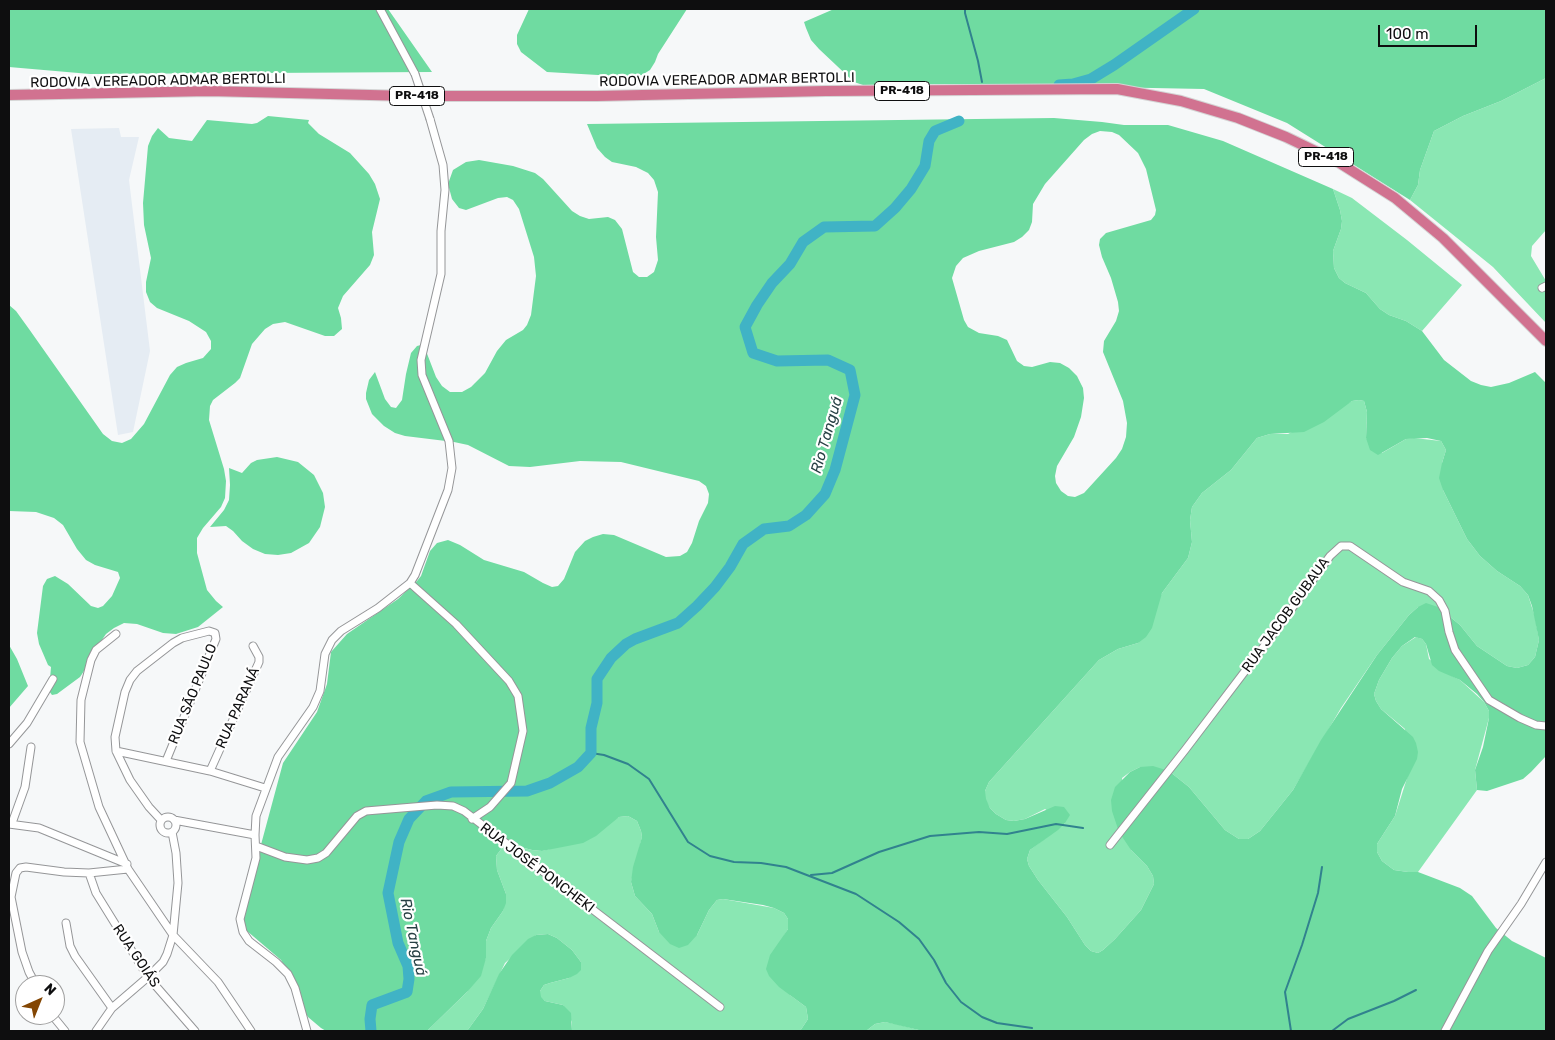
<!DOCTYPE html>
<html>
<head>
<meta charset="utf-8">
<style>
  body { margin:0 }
  #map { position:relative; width:1555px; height:1040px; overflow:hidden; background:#f6f8f9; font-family:Rubik,sans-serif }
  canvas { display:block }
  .frame { position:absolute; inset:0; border:10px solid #0e0e0f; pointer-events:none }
  .north { position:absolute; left:15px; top:975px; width:50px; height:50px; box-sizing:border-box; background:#fff; border:1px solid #9f9f9f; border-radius:50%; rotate:44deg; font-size:14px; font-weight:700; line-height:20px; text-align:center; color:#0e0e0f }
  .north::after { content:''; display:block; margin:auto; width:18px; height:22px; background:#834603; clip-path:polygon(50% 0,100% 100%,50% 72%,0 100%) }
  .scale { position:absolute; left:1378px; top:25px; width:99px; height:22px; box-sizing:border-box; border:2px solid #0e0e0f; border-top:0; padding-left:6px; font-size:15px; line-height:18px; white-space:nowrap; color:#0e0e0f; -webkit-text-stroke:4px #fff; paint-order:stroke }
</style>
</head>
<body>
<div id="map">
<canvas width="1555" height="1040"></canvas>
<div class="frame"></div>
<div class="north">N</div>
<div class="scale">100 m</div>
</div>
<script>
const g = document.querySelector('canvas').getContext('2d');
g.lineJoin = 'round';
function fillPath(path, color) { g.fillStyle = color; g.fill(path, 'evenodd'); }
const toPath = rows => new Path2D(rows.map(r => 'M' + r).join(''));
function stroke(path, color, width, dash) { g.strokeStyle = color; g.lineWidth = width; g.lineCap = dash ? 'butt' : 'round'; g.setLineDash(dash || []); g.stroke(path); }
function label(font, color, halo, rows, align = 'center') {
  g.font = font + ' Rubik,sans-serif'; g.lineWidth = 4.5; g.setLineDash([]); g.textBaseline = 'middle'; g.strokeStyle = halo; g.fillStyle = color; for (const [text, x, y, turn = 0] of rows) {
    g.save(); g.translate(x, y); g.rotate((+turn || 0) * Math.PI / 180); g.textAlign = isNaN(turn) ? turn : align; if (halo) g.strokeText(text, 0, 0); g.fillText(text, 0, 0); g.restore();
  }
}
const built = toPath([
  [119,128,121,137,139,137,129,180,150,351,133,432,118,435,71,129]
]);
const green = toPath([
  [1546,78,1546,230,1532,246,1531,256,1546,281,1546,323,1493,267,1410,200,1418,185,1420,170,1434,131,1463,116,1501,101],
  [1333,189,1352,198,1407,240,1462,285,1422,331,1406,321,1389,315,1380,309,1366,293,1345,283,1339,278,1334,268,1333,251,1341,229,1342,221,1340,210],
  [1359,400,1364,401,1367,412,1366,438,1382,453,1406,439,1414,438,1441,441,1446,450,1442,463,1443,490,1467,539,1480,556,1497,571,1520,586,1528,595,1535,617,1539,640,1535,657,1528,665,1517,668,1507,666,1477,646,1460,625,1438,607,1418,607,1409,615,1377,655,1341,708,1293,790,1260,831,1248,839,1239,839,1225,830,1189,787,1169,771,1140,767,1130,772,1122,778,1131,850,1147,866,1153,876,1154,884,1141,910,1115,939,1103,950,1098,953,1091,951,1085,945,1067,917,1038,880,1029,866,1027,859,1030,850,1065,823,1045,809,1025,819,1014,821,1006,820,996,814,990,808,985,799,985,791,989,782,1099,660,1118,649,1138,643,1162,593,1188,558,1192,542,1190,520,1192,507,1202,493,1231,470,1257,438,1270,434,1288,434,1352,401],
  [1416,637,1422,639,1426,644,1429,659,1450,675,1460,680,1484,702,1489,711,1489,718,1475,770,1477,790,1418,872,1408,872,1394,870,1382,861,1377,852,1377,844,1395,816,1408,775,1405,729,1381,709,1376,701,1374,694,1379,680,1392,658,1402,646],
  [628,816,637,821,641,831,642,837,631,882,635,896,652,914,659,932,697,935,709,910,717,900,723,899,774,908,784,913,788,919,788,929,782,939,790,995,806,1007,808,1019,800,1031,572,1031,572,1022,563,1005,545,1001,540,997,540,991,544,985,550,983,569,978,581,962,572,950,557,938,548,934,536,935,505,963,483,1009,467,1031,427,1031,467,992,486,958,486,941,491,928,503,911,506,894,497,870,496,856,502,848,513,845,532,850,542,851,561,846,619,817],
  [885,1022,896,1024,923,1031,866,1031,875,1024]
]);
const forest = toPath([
  [9,9,388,9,432,72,90,74,9,67],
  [529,9,687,9,658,54,655,62,650,70,642,75,632,77,547,72,521,52,517,44,517,35],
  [834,9,1546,9,1546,78,1501,101,1463,116,1434,131,1420,170,1418,185,1410,200,1287,123,1204,89,946,84,863,85,854,82,819,49,811,40,806,28,804,22],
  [268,116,309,120,308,123,319,134,350,153,369,174,375,184,380,199,372,232,374,255,370,265,343,296,338,308,341,318,342,329,334,336,325,336,285,322,273,324,265,329,252,344,240,378,235,383,213,400,210,406,209,420,224,469,226,481,225,498,221,507,203,528,197,538,197,553,207,590,216,601,223,607,198,627,176,634,163,633,137,624,124,623,114,628,106,634,95,650,86,668,80,677,57,694,52,695,49,691,51,667,48,665,39,644,37,633,43,586,47,579,55,576,68,584,91,606,98,608,103,606,112,596,120,578,118,572,95,565,86,560,77,549,63,525,54,518,36,512,9,511,9,305,16,311,29,329,103,434,112,441,122,443,131,439,144,424,170,375,177,367,186,363,203,358,211,349,211,341,206,332,189,321,157,308,150,302,146,292,146,282,151,258,144,225,143,203,148,146,152,136,158,128,169,138,192,141,207,120,252,124,257,123],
  [1054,118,1102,122,1124,125,1168,125,1223,141,1333,189,1340,210,1342,221,1341,229,1333,251,1334,268,1339,278,1345,283,1366,293,1380,309,1389,315,1406,321,1422,331,1444,360,1471,381,1481,385,1491,387,1509,383,1535,372,1546,383,1546,756,1531,772,1523,779,1487,791,1477,790,1475,770,1483,747,1489,718,1489,711,1484,702,1477,694,1460,680,1439,671,1432,665,1426,644,1422,639,1415,637,1402,646,1392,658,1379,680,1374,694,1376,701,1381,709,1413,737,1416,743,1418,752,1417,759,1402,789,1395,816,1377,844,1377,852,1382,861,1394,870,1408,872,1418,872,1460,888,1472,896,1496,928,1512,941,1546,958,1546,1031,923,1031,885,1022,875,1024,866,1031,800,1031,808,1019,806,1007,779,987,769,976,766,969,770,955,788,929,788,919,784,913,774,908,763,905,723,899,717,900,709,910,697,935,688,945,679,948,670,944,659,932,652,914,635,896,631,882,633,867,642,837,641,831,637,821,628,816,619,817,596,836,583,843,542,851,532,850,513,845,502,848,496,856,497,870,506,894,506,903,503,911,491,928,486,941,486,958,481,976,467,992,427,1031,326,1031,321,1028,308,1017,302,1008,287,970,281,960,247,931,243,922,245,904,283,763,317,712,327,684,331,652,347,634,398,599,417,581,421,576,430,551,437,543,448,540,460,545,484,560,524,572,543,583,552,587,558,586,564,579,575,552,585,541,593,537,603,534,614,535,666,557,680,556,687,552,692,543,699,521,708,503,709,494,706,486,699,481,621,462,580,461,530,467,509,466,468,445,454,442,405,436,395,433,384,426,372,414,366,399,366,393,369,380,375,372,385,399,391,407,396,408,402,400,406,374,411,353,417,346,421,345,426,351,436,377,442,386,450,392,462,392,471,387,485,373,497,351,506,340,523,330,527,325,531,315,536,276,534,257,519,209,513,200,507,197,498,198,466,210,459,208,452,199,448,184,453,170,466,162,479,160,513,166,535,173,543,179,572,211,580,216,589,219,608,217,615,220,622,229,633,272,639,277,647,277,654,272,658,260,656,237,658,192,654,180,648,173,636,167,612,162,605,157,597,148,587,124],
  [1100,131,1112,132,1119,135,1138,153,1146,169,1156,210,1155,215,1151,220,1106,233,1100,239,1099,245,1102,257,1111,278,1118,302,1119,311,1116,321,1104,341,1103,352,1123,401,1127,423,1126,437,1122,449,1116,458,1084,493,1075,497,1068,496,1061,491,1056,483,1055,476,1057,466,1074,437,1081,417,1084,398,1083,388,1077,376,1069,368,1060,363,1050,362,1032,367,1024,366,1017,361,1007,340,998,336,979,333,968,327,964,320,952,278,956,266,963,258,979,251,1014,242,1022,237,1029,230,1032,222,1033,204,1045,184,1084,140,1092,134],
  [1359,400,1364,401,1367,412,1366,438,1370,450,1378,455,1406,439,1427,438,1441,441,1446,450,1442,463,1439,478,1443,490,1467,539,1480,556,1497,571,1520,586,1528,595,1532,606,1539,640,1535,657,1528,665,1517,668,1507,666,1477,646,1460,625,1438,607,1426,603,1418,607,1409,615,1377,655,1321,740,1293,790,1260,831,1248,839,1239,839,1225,830,1189,787,1169,771,1153,766,1140,767,1130,772,1115,787,1111,800,1112,811,1119,832,1131,850,1147,866,1153,876,1154,884,1141,910,1115,939,1103,950,1098,953,1091,951,1085,945,1067,917,1038,880,1029,866,1027,859,1030,850,1058,830,1065,823,1070,815,1064,807,1055,806,1025,819,1014,821,1006,820,996,814,990,808,986,799,985,791,989,782,1099,660,1118,649,1138,643,1146,637,1152,628,1162,593,1188,558,1192,542,1190,520,1192,507,1202,493,1231,470,1257,438,1270,434,1304,432,1324,422,1352,401],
  [277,457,298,462,314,475,323,493,325,507,320,527,309,543,291,553,278,555,265,554,253,549,242,541,233,531,226,526,210,527,224,510,229,500,230,485,229,468,242,473,251,463,257,460],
  [9,645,17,659,28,686,9,708],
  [548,934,557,938,572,950,581,962,581,970,577,974,569,978,550,983,544,985,540,991,541,997,545,1001,563,1005,571,1013,572,1031,467,1031,483,1009,499,974,512,955,528,939,536,935]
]);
const stream = toPath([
  [965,9,965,13,978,61,982,82],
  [591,753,604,755,628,764,649,779,688,842,710,856,734,862,761,863,786,867,856,894,899,922,919,939,934,960,946,983,961,1002,982,1017,997,1023,1032,1028],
  [811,875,832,873,879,852,930,836,979,832,1007,834,1056,824,1083,828],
  [1291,1031,1285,992,1302,945,1318,893,1322,867],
  [1332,1031,1348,1019,1394,1001,1416,990]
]);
const river = toPath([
  [1059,85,1073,84,1091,79,1114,65,1194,9],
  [371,1031,370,1019,372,1005,407,992,409,979,408,966,398,943,388,893,399,842,409,819,426,801,451,792,527,791,550,783,578,767,591,753,591,728,597,703,597,679,611,658,626,644,635,639,678,623,697,606,715,587,730,567,743,544,764,529,789,526,806,515,825,494,835,470,855,395,850,370,828,360,777,361,753,353,745,327,757,305,772,283,790,264,803,242,824,227,875,226,895,208,911,189,925,166,929,141,935,131,959,121]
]);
const minor = toPath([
  [380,9,415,74],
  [1542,288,1546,286],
  [410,583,456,624,509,681,518,696,523,731,511,783,490,807,472,819],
  [116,634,96,650,91,660,81,700,80,742,99,807,128,869,173,935,218,982,251,1031],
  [9,744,27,723,53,679],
  [116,751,210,771,265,788],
  [210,771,259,662,259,657,253,646],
  '160 825a8 8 0 1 1 16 0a8 8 0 1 1-16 0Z',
  [161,820,149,807,130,780,116,751,115,737,125,692,130,680,137,671,173,643,182,638,209,631,215,633,216,639,166,761],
  [174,820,255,835],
  [12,823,25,787,31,747],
  [9,824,39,828,127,864],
  [1110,845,1185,750,1274,633,1330,556,1341,546,1350,546,1403,582,1429,591,1439,600,1445,611,1449,632,1455,650,1489,700,1520,718,1536,725,1546,726],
  [256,846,285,857,307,860,318,858,326,853,357,816,366,811,437,805,453,806,464,811,720,1007],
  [89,873,96,893,148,977,195,1031],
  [9,895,11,897,22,952,29,972,36,985],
  [11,897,16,873,20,868,26,867,64,872,89,873,128,869],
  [66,923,70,946,75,956,112,1008],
  [52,1015,65,1031],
  [96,1031,112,1008,148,977,163,962,167,954,173,935,178,883,176,853,172,832],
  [307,1031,295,988,288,974,276,962,249,941,243,932,240,919,256,858,255,835,256,816,278,757,313,707,320,691,325,654,332,640,341,631,378,608,410,583,415,575,448,490,452,468,449,441,422,375,421,360,441,274,441,231,445,190,443,165,430,119],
  [1445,1031,1488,951,1521,904,1546,862]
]);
const highway = toPath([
  [9,95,209,91,410,96,597,96,826,91,1117,89,1181,101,1238,118,1286,137,1338,162,1395,198,1443,238,1546,341]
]);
const minorBridge = toPath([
  [415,74,430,119]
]);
const shields = [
  [902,91,55],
  [417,96,55],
  [1326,157,55]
];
const shieldNames = [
  ["PR-418",902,91],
  ["PR-418",417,96],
  ["PR-418",1326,157]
];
const streetNames = [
  ["RODOVIA VEREADOR ADMAR BERTOLLI",727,80,-1],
  ["RODOVIA VEREADOR ADMAR BERTOLLI",158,81,-1],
  ["RUA JACOB GUBAUA",1286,615,-54],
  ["RUA SÃO PAULO",193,694,-68],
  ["RUA PARANÁ",238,708,-66],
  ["RUA JOSÉ PONCHEKI",537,868,37],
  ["RUA GOIÁS",136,956,56]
];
const waterNames = [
  ["Rio Tanguá",827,435,-74],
  ["Rio Tanguá",413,937,78]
];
fillPath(built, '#e5ecf3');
fillPath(green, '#8ae7b3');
fillPath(forest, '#6fdba1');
stroke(stream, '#31828e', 2);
stroke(river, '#40b3c5', 11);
stroke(minor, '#959698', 9);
stroke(highway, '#d4d4d4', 12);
stroke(minor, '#fff', 7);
stroke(highway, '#d17290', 10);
stroke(minorBridge, '#959698', 9, []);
stroke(minorBridge, '#fff', 7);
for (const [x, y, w] of shields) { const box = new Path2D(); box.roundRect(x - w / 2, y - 9.5, w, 19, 4); g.fillStyle = '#fff'; g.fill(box); stroke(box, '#0e0e0f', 1); }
label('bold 12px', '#0e0e0f', null, shieldNames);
label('14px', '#0e0e0f', '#fff', streetNames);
label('italic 15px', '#274044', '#fff', waterNames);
</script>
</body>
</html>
